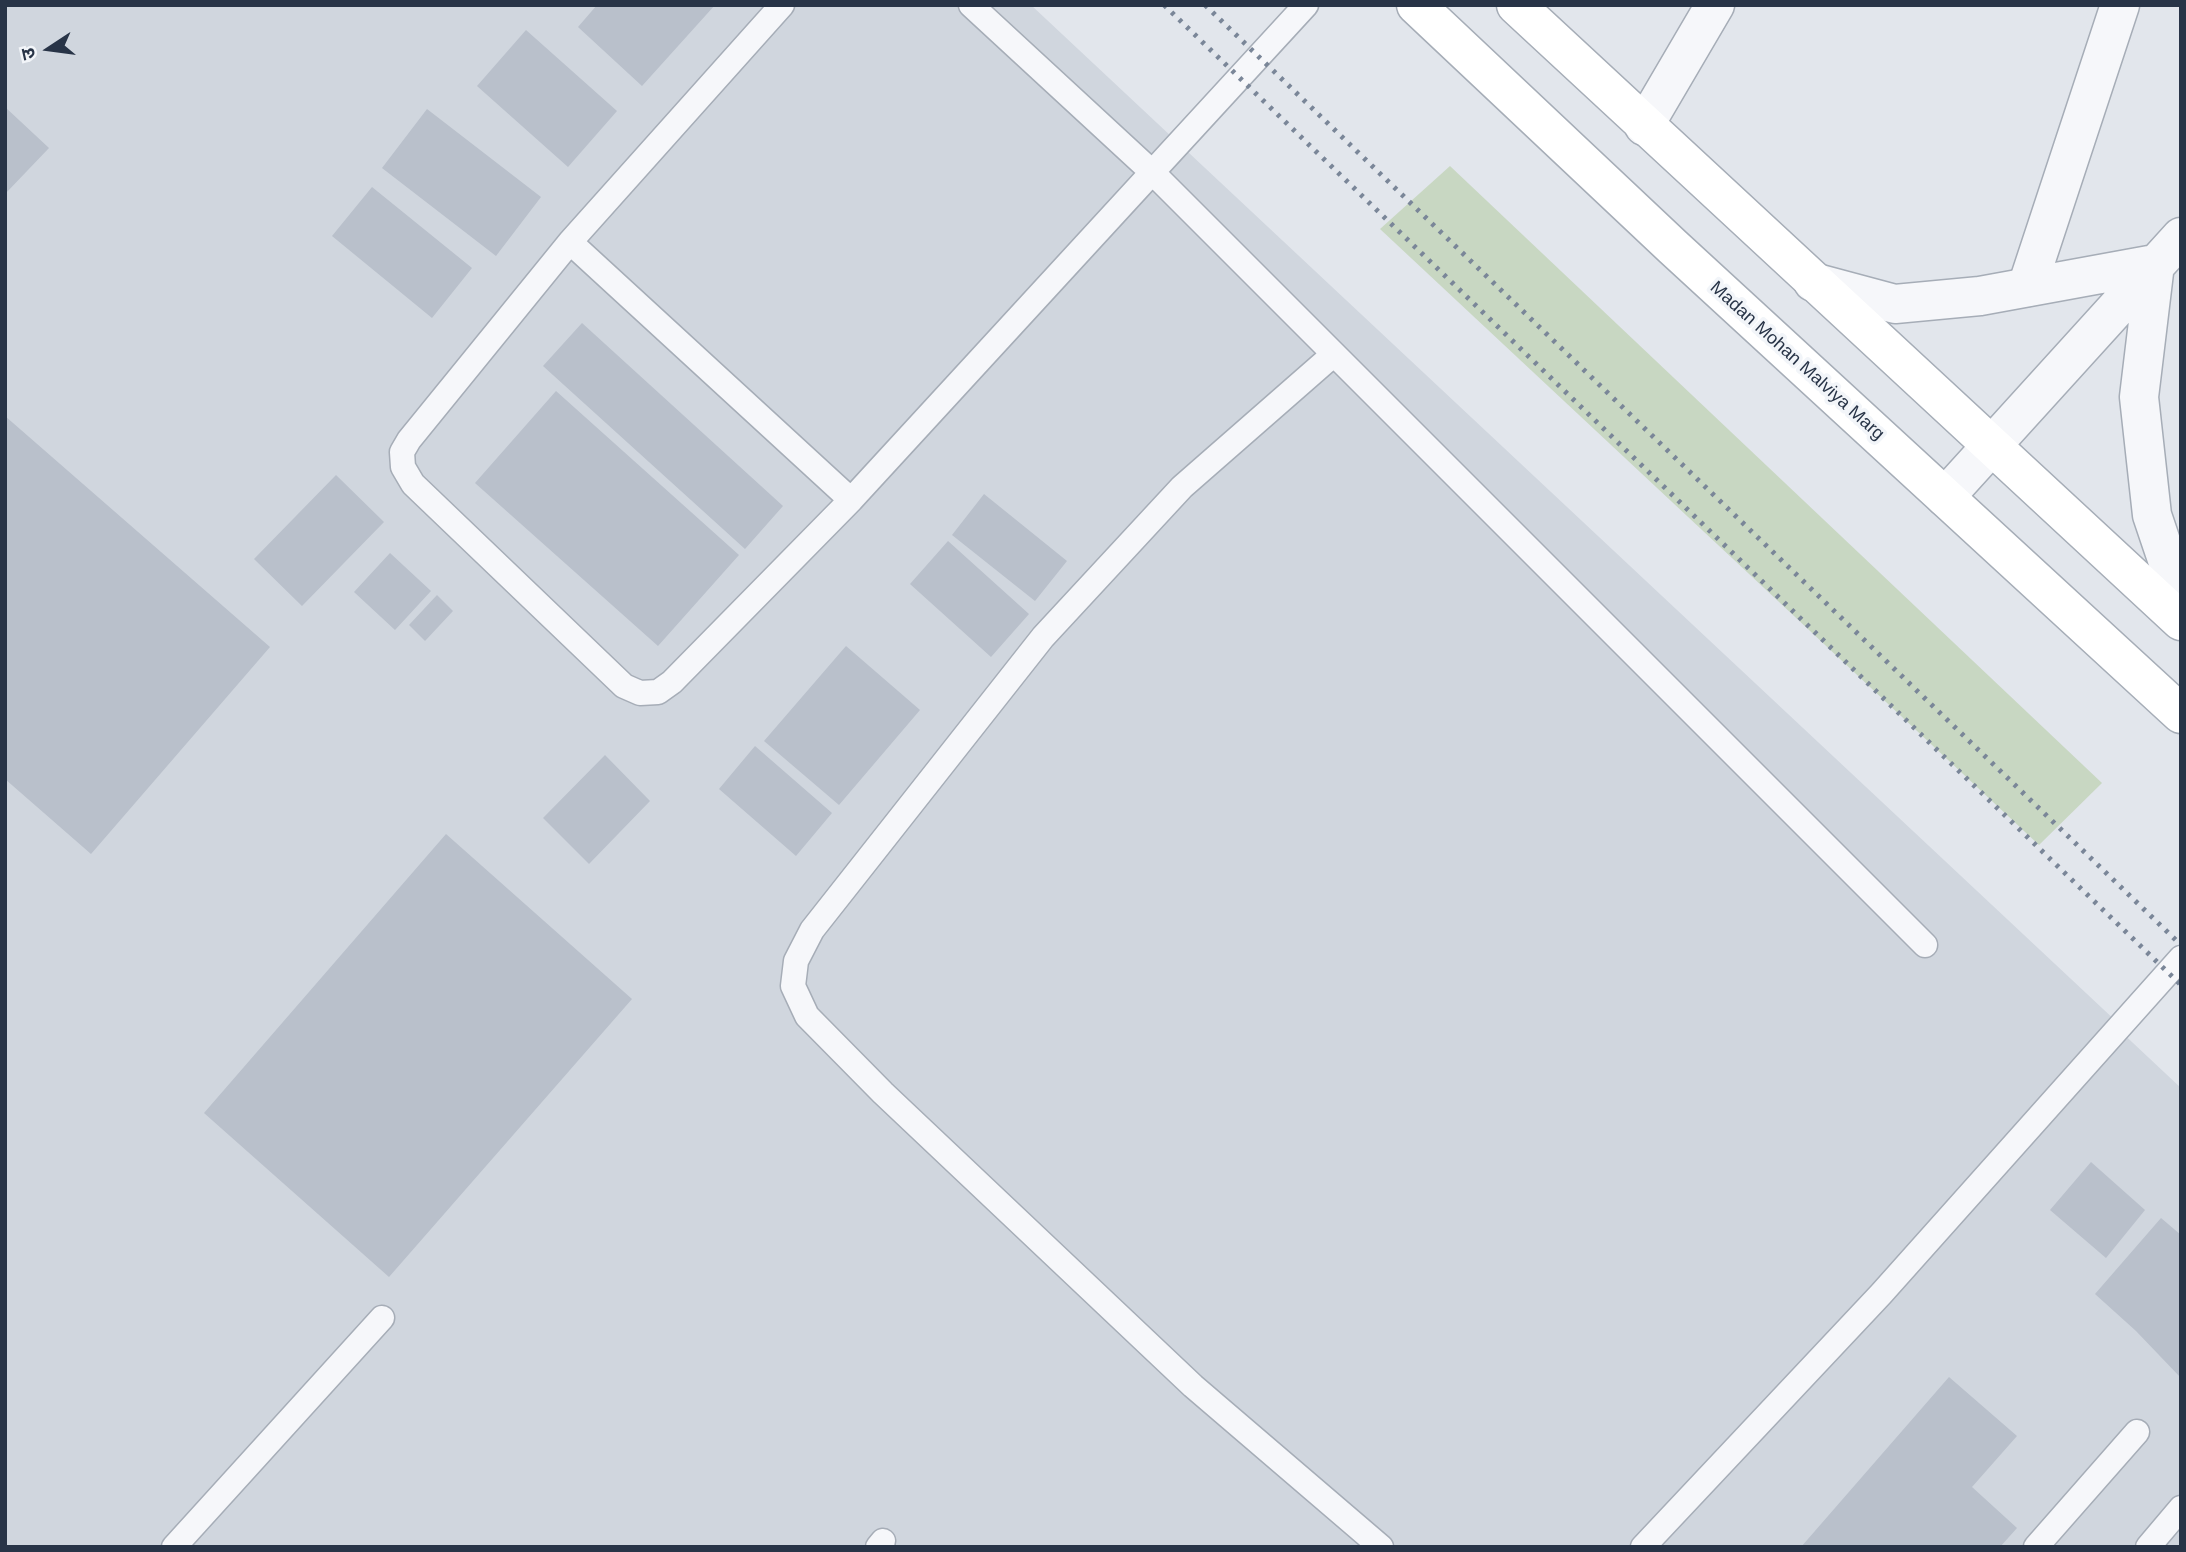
<!DOCTYPE html>
<html>
<head>
<meta charset="utf-8">
<style>
  body { margin:0 }
  #map { position:relative; width:2186px; height:1552px; overflow:hidden; background:#e2e6ec; font-family:Helvetica,"Noto Sans Devanagari",sans-serif }
  canvas { display:block }
  .frame { position:absolute; inset:0; border:7px solid #283447; pointer-events:none }
  .north { position:absolute; left:14px; top:14px; width:70px; height:70px; -webkit-text-stroke:5px #f2f5f9; paint-order:stroke; rotate:257deg; font-size:19px; font-weight:700; line-height:28px; text-align:center; color:#283447 }
  .north::after { content:''; display:block; margin:auto; width:24px; height:32px; background:#283447; clip-path:polygon(50% 0,100% 100%,50% 72%,0 100%) }
</style>
</head>
<body>
<div id="map">
<canvas width="2186" height="1552"></canvas>
<div class="frame"></div>
<div class="north">उ</div>
</div>
<script>
const g = document.querySelector('canvas').getContext('2d');
g.lineJoin = 'round';
function fillPath(path, color) { g.fillStyle = color; g.fill(path, 'evenodd'); }
const toPath = rows => new Path2D(rows.map(r => 'M' + r).join(''));
function stroke(path, color, width, dash) { g.strokeStyle = color; g.lineWidth = width; g.lineCap = dash ? 'butt' : 'round'; g.setLineDash(dash || []); g.stroke(path); }
function label(font, color, halo, rows, align = 'center') {
  g.font = font + ' Helvetica,sans-serif'; g.lineWidth = 7; g.setLineDash([]); g.textBaseline = 'middle'; g.strokeStyle = halo; g.fillStyle = color; for (const [text, x, y, turn = 0] of rows) {
    g.save(); g.translate(x, y); g.rotate((+turn || 0) * Math.PI / 180); g.textAlign = isNaN(turn) ? turn : align; if (halo) g.strokeText(text, 0, 0); g.fillText(text, 0, 0); g.restore();
  }
}
const built = toPath([
  [5,5,1031,5,2118,1023,2116,1027,2181,1088,2181,1547,5,1547]
]);
const green = toPath([
  [1450,166,2102,783,2039,845,1380,229]
]);
const building = toPath([
  [597,5,715,5,642,86,578,27],
  [526,30,617,111,568,167,477,86],
  [5,107,49,148,5,194],
  [427,109,541,197,496,256,382,168],
  [372,187,472,268,432,318,332,236],
  [582,323,783,506,745,549,543,366],
  [556,391,739,555,658,646,475,483],
  [5,416,270,647,91,854,5,779],
  [336,475,384,522,302,606,254,559],
  [984,494,1067,561,1035,601,952,535],
  [948,541,1029,614,991,657,910,584],
  [390,553,431,591,395,630,354,592],
  [437,595,453,611,425,641,409,625],
  [846,646,920,710,839,805,764,741],
  [755,746,832,813,796,856,719,789],
  [605,755,650,801,589,864,543,818],
  [446,834,632,999,389,1277,204,1113],
  [2091,1162,2145,1210,2106,1258,2050,1210],
  [2161,1218,2181,1235,2181,1378,2136,1331,2095,1294],
  [1949,1377,2017,1436,1972,1487,2017,1528,2000,1547,1801,1547]
]);
const service = toPath([
  [782,5,570,242,851,500,1306,5],
  [971,5,1152,172,1925,945],
  [570,242,409,440,402,452,403,467,413,484,624,686,640,693,658,692,672,682,851,500],
  [1334,354,1182,487,1043,637,812,930,796,961,793,986,807,1016,883,1093,1193,1386,1381,1547],
  [174,1547,382,1318],
  [878,1547,883,1541],
  [1643,1547,1881,1294,2181,958],
  [2036,1547,2137,1432],
  [2148,1547,2181,1508]
]);
const minor = toPath([
  [1644,126,1715,5],
  [2027,287,2120,5]
]);
const tertiary = toPath([
  [1813,282,1895,304,1980,296,2155,264,2139,397,2152,515,2181,601],
  [1945,497,2181,237]
]);
const secondary = toPath([
  [1416,5,1673,247,2181,714],
  [1516,5,2181,621]
]);
const rail = toPath([
  [1164,5,2181,985],
  [1205,5,2181,945]
]);
const streetNames = [
  ["Madan Mohan Malviya Marg",1797,361,42]
];
fillPath(built, '#d0d6de');
fillPath(green, '#c8d7c2');
fillPath(building, '#b9c0cb');
stroke(service, '#a6adb7', 27);
stroke(minor, '#a6adb7', 41);
stroke(tertiary, '#a6adb7', 41);
stroke(secondary, '#a6adb7', 41);
stroke(service, '#f6f7fa', 24);
stroke(minor, '#f6f7fa', 38);
stroke(tertiary, '#f6f7fa', 38);
stroke(secondary, '#fff', 38);
stroke(rail, '#7a8698', 5, [3.5, 7]);
label('18px', '#283447', '#f2f5f9', streetNames);
</script>
</body>
</html>
